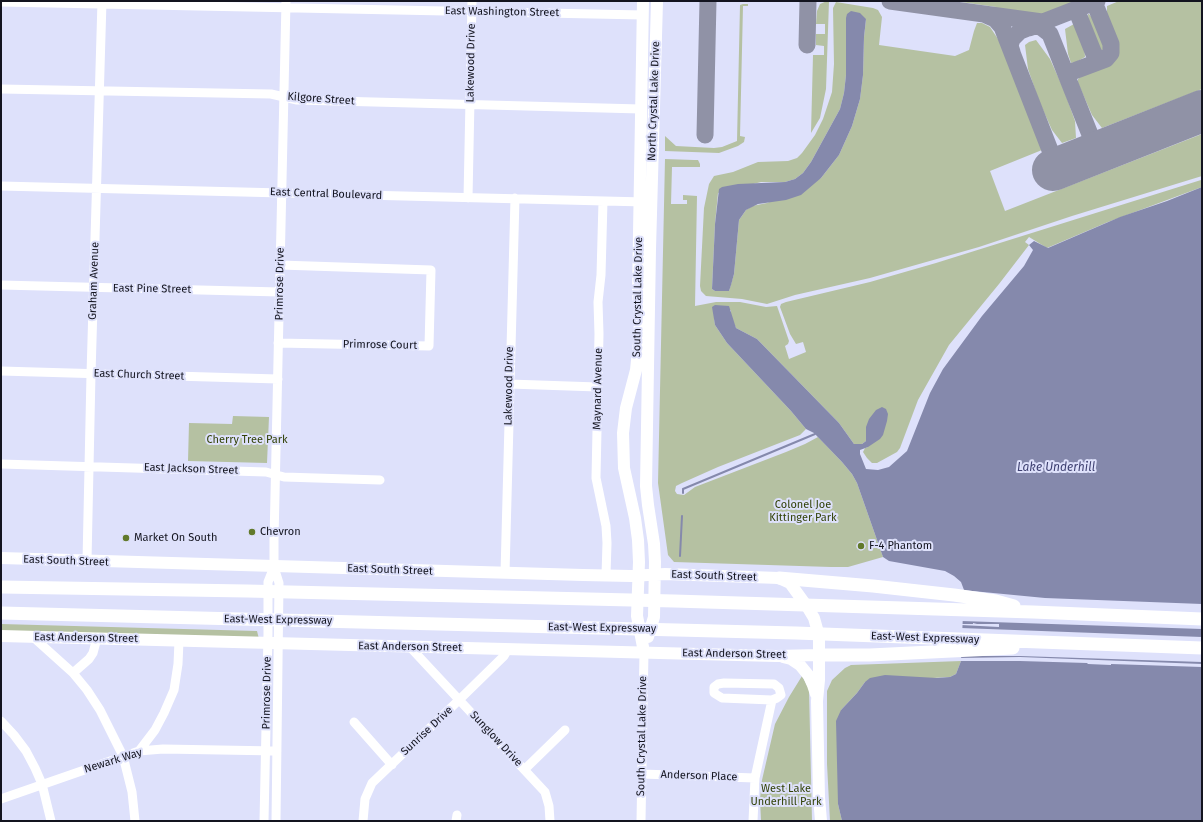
<!DOCTYPE html>
<html>
<head>
<meta charset="utf-8">
<style>
  body { margin:0 }
  #map { position:relative; width:1203px; height:822px; overflow:hidden; background:#dee1fb; font-family:"Fira Sans",sans-serif }
  canvas { display:block }
  .frame { position:absolute; inset:0; border:2px solid #13141f; pointer-events:none }
</style>
</head>
<body>
<div id="map">
<canvas width="1203" height="822"></canvas>
<div class="frame"></div>
</div>
<script>
const g = document.querySelector('canvas').getContext('2d');
g.lineJoin = 'round';
function fillPath(path, color) { g.fillStyle = color; g.fill(path, 'evenodd'); }
const toPath = rows => new Path2D(rows.map(r => 'M' + r).join(''));
function stroke(path, color, width, dash) { g.strokeStyle = color; g.lineWidth = width; g.lineCap = dash ? 'butt' : 'round'; g.setLineDash(dash || []); g.stroke(path); }
function label(font, color, halo, rows, align = 'center') {
  g.font = font + ' "Fira Sans",sans-serif'; g.lineWidth = 4; g.setLineDash([]); g.textBaseline = 'middle'; g.strokeStyle = halo; g.fillStyle = color; for (const [text, x, y, turn = 0] of rows) {
    g.save(); g.translate(x, y); g.rotate((+turn || 0) * Math.PI / 180); g.textAlign = isNaN(turn) ? turn : align; if (halo) g.strokeText(text, 0, 0); g.fillText(text, 0, 0); g.restore();
  }
}
const green = toPath([
  [827,1,829,1,826,89,820,118,811,133,813,55,824,55,824,46,816,45,816,34,825,34,825,24,816,24,817,11,820,4],
  [954,1,1078,1,1041,15,996,10,996,7],
  [1119,1,1202,1,1202,89,1102,128,1092,115,1078,83,1078,79,1089,70,1108,62,1114,55,1115,47,1107,20,1107,6],
  [836,2,873,8,878,10,882,17,879,45,955,56,969,50,974,31,977,23,982,23,990,27,1000,42,1042,150,990,171,1005,211,1202,134,1202,176,1072,216,979,247,870,278,795,295,767,304,742,299,706,296,701,291,700,286,704,208,709,184,714,176,733,172,758,162,788,161,797,158,802,153,815,135,823,119,832,92,834,64,833,8],
  [846,18,866,19,864,37,863,75,860,99,852,126,839,155,821,178,767,203,752,206,746,210,739,220,734,274,729,291,715,291,712,289,715,224,718,193,761,182,785,182,795,179,803,173,811,162,840,109,844,93,846,75],
  [743,4,748,4,748,6,743,6,740,136,745,137,744,142,738,146,719,153,665,151,665,136,676,146,714,148,722,147,737,141,740,5],
  [1088,14,1089,14,1099,26,1102,35,1104,50,1102,51,1093,39,1089,29],
  [1074,24,1079,31,1084,42,1085,57,1076,62,1071,63,1068,54,1065,29],
  [1036,40,1050,59,1064,90,1075,121,1076,138,1062,143,1052,130,1039,101,1028,69,1025,45,1029,42],
  [665,159,694,160,698,160,700,164,700,167,672,167,671,204,687,204,687,200,683,200,683,195,697,196,695,306,716,302,740,302,766,307,777,306,789,341,788,344,785,346,789,359,806,352,803,342,796,344,790,334,780,307,781,304,786,302,870,282,936,263,1201,180,1202,187,1108,222,1047,248,1029,237,1025,242,1029,245,999,284,949,345,918,400,900,448,897,452,877,463,872,463,867,458,863,452,865,448,868,447,866,427,866,441,862,444,854,444,839,423,757,339,736,328,731,317,731,310,714,318,715,325,727,343,791,411,806,429,800,435,718,467,682,483,676,486,675,491,677,494,684,495,695,487,786,452,805,444,818,437,842,462,852,474,857,483,883,557,848,567,831,567,674,562,668,555,658,483],
  [233,416,269,417,267,463,188,461,189,423,232,424],
  [1,624,257,631,259,639,1,632],
  [961,661,956,674,950,677,865,682,857,693,841,710,838,804,842,821,830,821,827,764,827,691,832,680,845,668,851,665],
  [802,676,809,689,812,821,761,821,760,799,762,780,775,724,789,697]
]);
const water = toPath([
  [851,11,860,13,866,19,864,37,863,75,860,99,852,126,839,155,821,178,801,195,786,200,758,204,746,210,739,220,734,274,731,285,729,291,715,291,712,289,715,224,719,189,722,187,738,184,785,182,795,179,803,173,811,162,840,109,844,93,846,75,846,18,847,14],
  [1202,187,1202,821,842,821,838,804,836,721,841,710,857,693,865,682,870,678,885,675,937,678,950,677,956,674,961,661,964,590,961,582,954,576,945,571,889,561,883,557,857,483,852,474,842,462,814,433,806,429,791,411,727,343,715,325,712,307,715,305,729,306,736,328,757,339,839,423,854,444,862,444,866,441,866,427,869,419,876,410,882,407,886,409,888,414,887,421,883,435,880,439,868,447,860,450,860,454,866,469,878,470,889,467,907,451,930,393,943,369,982,316,1024,266,1033,250,1029,245,1034,241,1048,248,1120,217,1167,201]
]);
const pier = toPath([
  [962,590,1045,598,1202,604,1202,629,961,621],
  [973,623,977,624,999,624,999,627,961,625,961,624,973,624],
  [961,628,1202,637,1202,662,1020,656,959,656],
  [1020,657,1202,664,1202,667,1111,664,1111,665,1088,664,1087,663,1020,661,959,661,959,658]
]);
const stream = toPath([
  [683,493,683,489,815,434],
  [680,556,682,516]
]);
const taxiway = toPath([
  [890,1,1042,22],
  [1076,9,1094,54,1098,58,1106,59],
  [986,15,995,19,1002,27,1057,168],
  [1029,28,1035,26,1041,27,1050,34,1091,137,1094,142,1099,145,1112,147],
  [807,45,808,1],
  [1012,52,1010,46,1012,39,1020,31,1097,1],
  [1066,74,1106,59,1111,53,1111,44,1094,2],
  [705,135,708,1]
]);
const runway = toPath([
  [1053,170,1202,111]
]);
const minor = toPath([
  [1,2,643,15],
  [1,89,271,94,297,100,641,109],
  [1,186,645,202],
  [468,198,472,1],
  [603,201,601,275,598,302,599,334,596,478,606,526,607,543,606,575],
  [1,285,280,292],
  [278,343,429,346,431,270,280,265],
  [1,371,278,379],
  [509,384,598,387],
  [1,464,266,472,284,477,380,480],
  [87,561,91,374,102,1],
  [505,573,515,198],
  [33,637,73,673,87,690,100,710,123,756,132,792,135,821],
  [409,646,545,792,549,806,550,821],
  [73,673,89,659,93,653,97,638],
  [724,683,774,684,779,688,781,695,777,698,772,700,722,698,714,693,714,687,718,684,724,683],
  [1,721,14,735,26,751,35,768,42,784,51,821],
  [354,722,392,765],
  [139,751,155,730,164,713,174,690,178,664,179,641],
  [525,769,565,730],
  [642,774,755,778],
  [1,799,139,751,163,749,277,751],
  [264,821,268,634,268,582,274,567],
  [276,821,279,583,274,567,274,540,286,1],
  [363,821,365,799,372,783,459,700,504,656,508,649],
  [456,821,457,815],
  [641,821,644,652],
  [753,821,755,778,772,700]
]);
const major = toPath([
  [643,1,638,291,640,320,639,341,636,370,626,408,623,433,624,468,635,518,638,540,639,562,637,616,644,652],
  [1,558,583,575,631,576,665,574,779,578,790,583,808,608,814,618,819,636,819,680,817,701,819,797,821,821],
  [1,636,776,656,819,655],
  [648,637,654,617,655,562,654,544,648,505,646,486,650,249,657,1],
  [783,657,791,659,800,665,809,676,813,685,816,694]
]);
const highway = toPath([
  [779,578,873,586,954,595,996,601,1014,606],
  [1,587,247,591,674,601,1033,612,1202,619],
  [1,613,796,633,1202,648],
  [819,655,870,655,1013,648]
]);
const markers = [
  [252,532,4,"#61792b"],
  [126,538,4,"#61792b"],
  [861,546,4,"#61792b"]
];
const streetNames = [
  ["East Washington Street",502,12,1],
  ["Lakewood Drive",471,63,-89],
  ["Kilgore Street",321,99,4],
  ["North Crystal Lake Drive",654,101,-88],
  ["East Central Boulevard",326,194,2],
  ["Graham Avenue",94,281,-88],
  ["Primrose Drive",280,284,-89],
  ["East Pine Street",152,289,1],
  ["South Crystal Lake Drive",638,297,-89],
  ["Primrose Court",380,345,1],
  ["East Church Street",139,375,2],
  ["Lakewood Drive",509,386,-89],
  ["Maynard Avenue",598,389,-89],
  ["East Jackson Street",191,469,2],
  ["East South Street",66,561,2],
  ["East South Street",390,570,2],
  ["East South Street",714,576,2],
  ["East-West Expressway",278,620,1],
  ["East-West Expressway",602,628,1],
  ["East Anderson Street",86,638,1],
  ["East-West Expressway",925,638,2],
  ["East Anderson Street",410,647,1],
  ["East Anderson Street",734,654,1],
  ["Primrose Drive",267,693,-89],
  ["Sunrise Drive",427,731,-43],
  ["South Crystal Lake Drive",642,736,-89],
  ["Sunglow Drive",496,739,47],
  ["Newark Way",113,761,-17],
  ["Anderson Place",699,776,2]
];
const parkNames = [
  ["Cherry Tree Park",247,440],
  ["Colonel Joe",803,505],
  ["Kittinger Park",803,518],
  ["West Lake",786,789],
  ["Underhill Park",786,802]
];
const poiNames = [
  ["Chevron",260,532],
  ["Market On South",134,538],
  ["F-4 Phantom",869,546]
];
const waterNames = [
  ["Lake Underhill",1056,468]
];
fillPath(green, '#b5c1a2');
fillPath(water, '#8589ac');
fillPath(pier, '#dee1fb');
stroke(stream, '#8589ac', 2);
stroke(taxiway, '#9092a6', 17);
stroke(runway, '#9092a6', 42);
stroke(minor, '#fff', 9);
stroke(major, '#fff', 12);
stroke(highway, '#fff', 13);
for (const [x, y, r, color] of markers) { const dot = new Path2D(); dot.arc(x, y, r, 0, 2 * Math.PI); g.fillStyle = color; g.fill(dot); stroke(dot, '#dee1fb', 1.5); }
label('11px', '#13141f', '#dee1fb', streetNames);
label('11px', '#324207', '#dee1fb', parkNames);
label('11px', '#13141f', '#dee1fb', poiNames, 'left');
label('italic 12px', '#3d3f70', '#dee1fb', waterNames);
</script>
</body>
</html>
